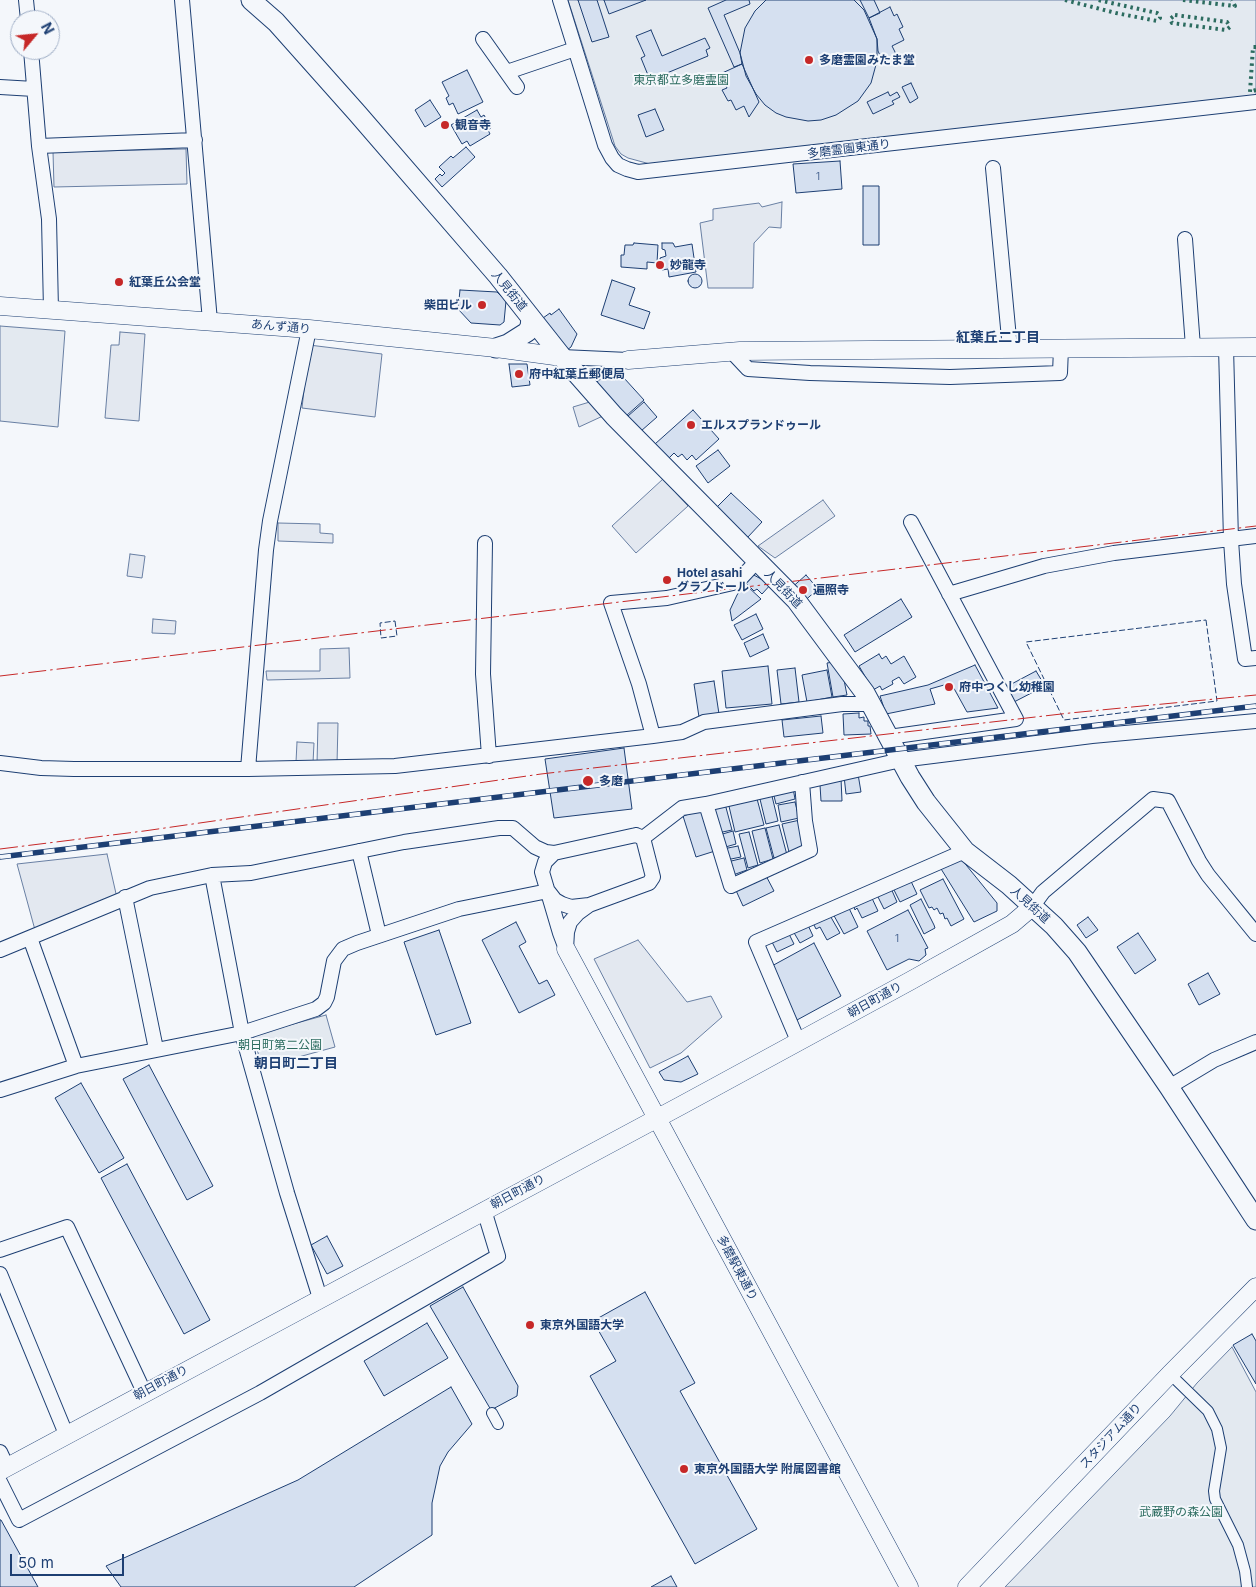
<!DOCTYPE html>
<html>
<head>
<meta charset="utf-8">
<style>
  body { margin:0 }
  #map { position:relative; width:1256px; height:1587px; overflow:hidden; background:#f4f7fb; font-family:Inter,sans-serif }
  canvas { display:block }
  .north { position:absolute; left:10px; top:10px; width:50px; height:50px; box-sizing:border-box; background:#f4f7fb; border:1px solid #9eadc5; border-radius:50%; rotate:62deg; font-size:14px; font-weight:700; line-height:20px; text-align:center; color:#1d3f73 }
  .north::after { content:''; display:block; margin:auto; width:18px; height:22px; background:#c62828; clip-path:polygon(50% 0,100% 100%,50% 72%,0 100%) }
  .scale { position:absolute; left:10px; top:1554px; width:114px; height:22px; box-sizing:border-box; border:2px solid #1d3f73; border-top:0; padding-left:6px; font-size:15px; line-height:18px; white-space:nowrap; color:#1d3f73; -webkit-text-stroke:4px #f4f7fb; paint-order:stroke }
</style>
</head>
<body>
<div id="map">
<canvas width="1256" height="1587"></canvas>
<div class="north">N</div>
<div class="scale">50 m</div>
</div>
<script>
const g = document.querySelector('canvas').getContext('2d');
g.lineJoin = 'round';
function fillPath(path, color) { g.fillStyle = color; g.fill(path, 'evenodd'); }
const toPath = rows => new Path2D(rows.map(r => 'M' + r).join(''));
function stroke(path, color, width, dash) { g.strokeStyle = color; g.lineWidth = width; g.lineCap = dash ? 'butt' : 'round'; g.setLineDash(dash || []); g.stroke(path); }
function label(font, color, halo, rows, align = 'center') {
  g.font = font + ' Inter,"Noto Sans JP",sans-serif'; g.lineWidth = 4; g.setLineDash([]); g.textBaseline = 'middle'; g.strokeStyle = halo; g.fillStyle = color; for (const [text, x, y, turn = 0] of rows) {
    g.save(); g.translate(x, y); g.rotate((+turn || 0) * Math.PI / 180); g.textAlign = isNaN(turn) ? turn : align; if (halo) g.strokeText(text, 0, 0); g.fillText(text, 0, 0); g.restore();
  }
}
const green = toPath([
  [568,0,1256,0,1256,97,650,164,628,158,621,154,615,146,568,0],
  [0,326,65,331,58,427,0,421,0,326],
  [326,1015,335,1047,262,1067,253,1035,326,1015],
  [1232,1347,1256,1392,1256,1587,1005,1587,1170,1416,1197,1383,1232,1347]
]);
const parking = toPath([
  [186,149,187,184,54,187,53,152,186,149],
  [782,202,781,228,769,227,754,243,753,288,708,288,700,223,713,220,713,209,759,203,762,207,782,202],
  [120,332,145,334,139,421,105,418,111,345,119,345,120,332],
  [309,345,382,354,375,417,302,408,309,345],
  [593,401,605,415,579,427,573,407,593,401],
  [663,479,688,506,636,553,612,526,663,479],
  [823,500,835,516,775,558,758,546,823,500],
  [278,523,320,524,320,533,333,534,333,543,278,541,278,523],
  [130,554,145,556,142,578,127,576,130,554],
  [153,619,176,621,175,634,152,633,153,619],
  [349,648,350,678,267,680,266,671,320,671,320,649,349,648],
  [318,723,338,723,337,764,317,764,318,723],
  [297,742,314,743,313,763,296,762,297,742],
  [107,854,117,898,35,930,17,864,107,854],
  [638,940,687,1002,711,996,722,1017,681,1053,650,1068,594,959,638,940]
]);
const building = toPath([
  [578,0,597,0,609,37,592,42,578,0],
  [604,0,646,0,609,14,604,0],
  [726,0,749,0,750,4,724,15,740,53,742,64,734,67,708,8,726,0],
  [766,0,854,0,864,10,877,39,877,61,871,83,858,101,836,115,821,120,808,121,786,117,776,113,765,105,756,94,746,76,740,53,745,28,755,11,766,0],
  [860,0,874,0,880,13,869,18,860,0],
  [890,7,894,16,897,14,903,27,899,29,904,40,892,46,900,62,883,62,878,51,877,39,869,18,890,7],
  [651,30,662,56,705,38,710,48,706,50,708,56,650,80,641,58,645,56,636,36,651,30],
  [742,64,759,102,749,117,744,106,736,110,731,100,728,101,722,90,727,88,720,74,742,64],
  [467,70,483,102,458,114,453,103,449,105,446,98,449,96,442,82,467,70],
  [911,83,918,98,910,103,902,87,911,83],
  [888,92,890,96,897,92,900,97,892,101,894,104,873,114,867,102,888,92],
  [430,100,441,117,425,127,415,110,430,100],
  [655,109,664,130,646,137,638,115,655,109],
  [477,110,481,117,484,115,491,128,488,130,490,134,470,146,467,141,462,144,451,125,477,110],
  [466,147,475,157,442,187,435,179,440,174,442,176,445,173,439,167,451,156,453,158,466,147],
  [840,161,842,189,796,193,793,164,840,161],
  [863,186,879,186,879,245,863,245,863,186],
  [634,243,658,245,657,263,647,262,647,269,621,267,621,255,624,255,625,245,633,245,634,243],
  [662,243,673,243,675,247,692,244,696,272,669,277,668,269,662,270,660,258,666,256,665,250,662,249,662,243],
  '688 281a7 7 0 1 1 14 0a7 7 0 1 1-14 0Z',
  [612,280,635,288,629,305,650,312,644,329,601,315,612,280],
  [460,290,497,292,506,301,504,322,500,325,471,323,458,309,460,290],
  [559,309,577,334,571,347,567,350,543,318,550,313,551,315,559,309],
  [509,364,527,364,530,385,512,387,509,364],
  [614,367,644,400,626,416,597,382,614,367],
  [644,402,657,417,641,431,628,416,644,402],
  [693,410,719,439,696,460,692,455,687,460,682,454,678,457,674,453,668,459,655,444,693,410],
  [718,450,730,466,708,483,696,466,718,450],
  [731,493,762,522,747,538,716,508,731,493],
  [752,574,761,579,764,576,772,583,762,594,757,589,754,591,745,582,752,574],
  [806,575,818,589,801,604,789,590,806,575],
  [745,584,761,599,732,621,730,610,737,595,745,584],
  [901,599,912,617,855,652,844,635,901,599],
  [756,614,763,629,742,640,734,625,756,614],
  [763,634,769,648,750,657,744,643,763,634],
  [879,654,882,659,886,656,891,664,904,656,916,677,904,684,899,677,892,681,893,684,882,690,880,686,873,690,859,666,879,654],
  [834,662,843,675,847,695,833,697,827,663,834,662],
  [975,665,998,708,967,712,951,683,930,689,935,704,886,714,880,696,928,685,975,665],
  [768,666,772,704,726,708,722,671,768,666],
  [795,668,799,702,781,704,777,670,795,668],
  [827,670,832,697,807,702,802,675,827,670],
  [1036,671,1045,686,1012,703,1004,688,1036,671],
  [714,681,719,714,699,717,694,684,714,681],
  [859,713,859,718,864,717,864,721,868,721,868,726,870,726,871,734,844,735,843,714,859,713],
  [821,716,823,733,784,737,782,720,821,716],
  [624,748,632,809,554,818,545,759,624,748],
  [858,774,861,792,846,794,844,776,858,774],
  [841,778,842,801,821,801,820,785,841,778],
  [793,788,795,799,776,804,773,792,793,788],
  [771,792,778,821,766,824,759,795,771,792],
  [756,795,764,825,735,832,728,802,756,795],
  [724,800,732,830,718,833,711,804,724,800],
  [795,802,799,818,781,822,778,805,795,802],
  [702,810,715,851,696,857,683,816,702,810],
  [800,820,807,847,789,852,782,824,800,820],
  [779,825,787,855,774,858,766,828,779,825],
  [765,828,773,859,760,863,752,831,765,828],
  [733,831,736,844,722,848,719,835,733,831],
  [749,832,758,865,748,868,739,834,749,832],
  [738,846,741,857,726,860,723,849,738,846],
  [958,855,997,903,997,911,974,922,938,864,958,855],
  [744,858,747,870,730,876,727,862,744,858],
  [764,872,774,891,743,906,734,886,764,872],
  [909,877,917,894,900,902,892,886,909,877],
  [943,879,964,919,951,926,947,918,945,919,943,913,940,914,937,908,934,910,932,907,929,908,920,890,943,879],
  [890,886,897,902,884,909,876,893,890,886],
  [870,894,878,911,862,918,857,908,855,910,852,902,870,894],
  [921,899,934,925,935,928,924,934,910,905,921,899],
  [847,904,858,927,844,934,832,912,847,904],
  [908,910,928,948,925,949,926,955,919,961,909,959,887,970,867,931,908,910],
  [828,912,840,933,827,940,820,927,816,929,812,921,828,912],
  [1088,917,1098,930,1086,938,1077,925,1088,917],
  [516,922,526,942,519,946,539,984,547,980,555,995,519,1013,482,940,516,922],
  [807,923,813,936,800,943,793,931,807,923],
  [439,930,471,1023,436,1035,404,942,439,930],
  [787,930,794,944,777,952,770,938,787,930],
  [1138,933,1156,960,1135,974,1117,947,1138,933],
  [814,943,841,996,797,1020,770,967,814,943],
  [1208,973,1220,994,1199,1005,1188,984,1208,973],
  [688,1056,698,1074,681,1082,664,1080,659,1072,688,1056],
  [149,1065,213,1186,187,1200,123,1079,149,1065],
  [81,1083,124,1158,99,1173,55,1098,81,1083],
  [127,1164,210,1320,184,1334,101,1178,127,1164],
  [327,1236,343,1266,327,1274,311,1245,327,1236],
  [463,1287,518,1386,517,1396,491,1410,430,1306,463,1287],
  [645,1292,695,1383,680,1391,757,1529,695,1564,590,1376,616,1361,593,1321,645,1292],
  [427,1323,448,1358,384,1396,364,1361,427,1323],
  [1252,1334,1256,1341,1256,1384,1233,1345,1252,1334],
  [451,1387,472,1424,448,1452,440,1466,432,1503,432,1535,354,1587,121,1587,106,1566,298,1480,451,1387],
  [0,1520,1,1520,38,1587,0,1587,0,1520],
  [671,1576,677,1587,651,1587,671,1576]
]);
const pedestrian = toPath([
  [1170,1374,1208,1411,1217,1429,1221,1448,1214,1491,1215,1499,1238,1545,1245,1571,1247,1587],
  [492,1413,498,1424]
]);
const minor = toPath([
  [26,0,28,20],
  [182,0,210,321],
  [560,0,605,145,612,158,618,165,627,169,638,172,1256,102],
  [483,39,517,87],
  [31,50,39,146,49,219,51,310],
  [507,72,575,49],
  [0,87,34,89],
  [39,146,195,140],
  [993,168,1010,349],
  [1185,239,1193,347],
  [1226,347,1231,540,1234,584,1245,659,1256,658],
  [732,352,748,369,810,373,950,377,1060,373,1061,348],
  [562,357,628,360],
  [485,543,483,674,489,756],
  [949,594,1044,566,1114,553,1256,536],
  [653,736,639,684,611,603,667,598,733,583,741,578,756,562],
  [889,737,1016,719,911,522],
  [0,763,41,768,74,769,248,769,395,766,653,736,682,732,704,722,842,704,871,704],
  [248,769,266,550,270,521,309,329],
  [706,804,731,886,810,850,805,821,802,782],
  [636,835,643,838,653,877,649,883,589,905,578,913,570,922,567,932,566,949,560,933,542,872,545,862,554,853,636,835],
  [643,838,682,808,706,804,901,760,1092,736,1256,721],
  [359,851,379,935],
  [212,875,242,1033,287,1193,320,1298],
  [125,897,156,1049],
  [1032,907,1043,892,1153,799,1168,801,1199,861,1208,875,1256,934],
  [30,938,76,1066],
  [0,950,150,888,212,875,251,873,404,842,499,828,513,828,535,847,546,852,554,853],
  [798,1041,756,942,965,851],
  [1169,1087,1214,1060,1256,1042],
  [0,1090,76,1066,242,1033,316,1009,324,1003,327,997,334,961,343,949,357,943,459,909,548,891,555,900,562,904,571,907,589,905],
  [0,1250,67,1227,144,1392],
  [0,1274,66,1434],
  [0,1452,7,1467],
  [0,1482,19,1520,260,1393,498,1256,484,1210]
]);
const tertiary = toPath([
  [0,306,309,329,496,348,562,357],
  [628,360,740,351,1256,347],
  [566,949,909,1587],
  [0,1471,682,1105,910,981,1012,924,1032,907],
  [967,1587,1170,1374,1256,1287]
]);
const secondary = toPath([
  [251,0,276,22,357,113,498,276,562,357,614,416,796,600,865,693,910,777,926,802,965,851,1009,885,1054,926,1077,952,1169,1087,1256,1220],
  [496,348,508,344,527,332,530,327,531,318]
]);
const rail = toPath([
  [0,857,1256,706]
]);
const hedge = toPath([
  [1065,0,1116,13,1157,21,1160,18,1160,15,1157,13,1098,0],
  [1183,0,1235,6,1232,0],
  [1175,15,1227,22,1230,27,1226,30,1172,23,1170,19,1175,15],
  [1256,47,1253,47,1250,92,1256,90]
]);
const fence = toPath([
  [1206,620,1217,701,1064,720,1026,642,1206,620],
  [395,621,397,636,381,638,380,623,395,621]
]);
const power = toPath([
  [0,676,1256,526],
  [0,849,144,831,541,774,1070,713,1256,695]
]);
const markers = [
  [809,60,5,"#c62828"],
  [445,125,5,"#c62828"],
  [660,265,5,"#c62828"],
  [119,282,5,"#c62828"],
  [482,305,5,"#c62828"],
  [519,374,5,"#c62828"],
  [691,425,5,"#c62828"],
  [667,580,5,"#c62828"],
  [803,590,5,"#c62828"],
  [949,687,5,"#c62828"],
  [588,781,6,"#c62828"],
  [530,1325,5,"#c62828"],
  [684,1469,5,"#c62828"]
];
const numberNames = [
  ["1",818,177],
  ["1",897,939]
];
const poiNames = [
  ["多磨霊園みたま堂",819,60],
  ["観音寺",455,125],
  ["妙龍寺",670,265],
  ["紅葉丘公会堂",129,282],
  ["柴田ビル",472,305,"right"],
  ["府中紅葉丘郵便局",529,374],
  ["エルスプランドゥール",701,425],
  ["Hotel asahi",677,573],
  ["グラノドール",677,587],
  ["遍照寺",813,590],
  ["府中つくし幼稚園",959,687],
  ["多磨",599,781],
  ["東京外国語大学",540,1325],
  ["東京外国語大学 附属図書館",694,1469]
];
const parkNames = [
  ["東京都立多磨霊園",681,80],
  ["朝日町第二公園",280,1045],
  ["武蔵野の森公園",1181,1512]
];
const streetNames = [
  ["多磨霊園東通り",849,149,-7],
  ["人見街道",509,291,51],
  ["あんず通り",281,327,5],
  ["人見街道",783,589,46],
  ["人見街道",1030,905,42],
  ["朝日町通り",875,1000,-29],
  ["朝日町通り",518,1192,-28],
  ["多磨駅東通り",737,1268,62],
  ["朝日町通り",161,1383,-28],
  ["スタジアム通り",1111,1436,-47]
];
const neighbourhoodNames = [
  ["紅葉丘二丁目",998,338],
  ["朝日町二丁目",296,1064]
];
fillPath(green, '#e3e9f0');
stroke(green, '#687fa3', 1);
fillPath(parking, '#e3e8f0');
stroke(parking, '#687fa3', 1);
fillPath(building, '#d5e0f0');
stroke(building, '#1d3f73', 1);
stroke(pedestrian, '#1d3f73', 12);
stroke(minor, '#1d3f73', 16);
stroke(tertiary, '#1d3f73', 19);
stroke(secondary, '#1d3f73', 21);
stroke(pedestrian, '#f4f7fb', 10);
stroke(minor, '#f4f7fb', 14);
stroke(tertiary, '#f4f7fb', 18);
stroke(secondary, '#f4f7fb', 19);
stroke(rail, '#1d3f73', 5.5);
stroke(rail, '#f4f7fb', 4, [11]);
stroke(hedge, '#2c6c60', 4, [2.5, 4]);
stroke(fence, '#1d3f73', 1, [6, 2.5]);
stroke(power, '#c62828', 1, [18, 4, 2.5, 4]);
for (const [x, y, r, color] of markers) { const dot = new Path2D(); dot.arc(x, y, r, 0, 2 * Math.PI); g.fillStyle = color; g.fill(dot); stroke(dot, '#f4f7fb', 2); }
label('10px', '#4b6792', null, numberNames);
label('bold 12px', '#1d3f73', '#f4f7fb', poiNames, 'left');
label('12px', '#2c6c60', '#f4f7fb', parkNames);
label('12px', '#1d3f73', '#f4f7fb', streetNames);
label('bold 14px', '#1d3f73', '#f4f7fb', neighbourhoodNames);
</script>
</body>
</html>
